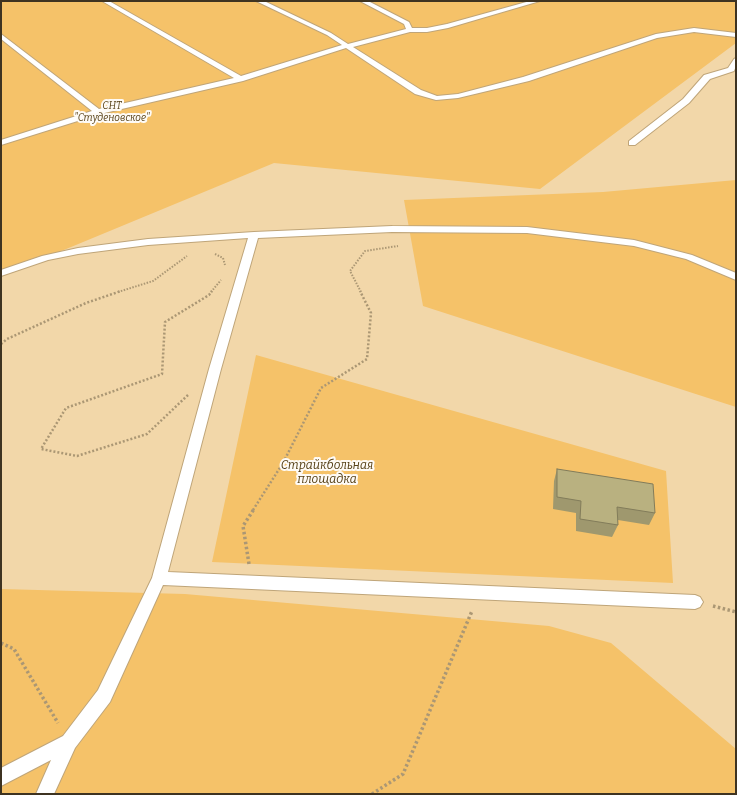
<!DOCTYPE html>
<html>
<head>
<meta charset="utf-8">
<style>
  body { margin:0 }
  #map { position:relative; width:737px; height:795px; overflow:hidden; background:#f2d7a9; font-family:Bitter,serif }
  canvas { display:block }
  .frame { position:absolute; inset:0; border:2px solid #3e3321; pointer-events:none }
</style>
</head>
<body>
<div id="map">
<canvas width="737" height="795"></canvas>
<div class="frame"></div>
</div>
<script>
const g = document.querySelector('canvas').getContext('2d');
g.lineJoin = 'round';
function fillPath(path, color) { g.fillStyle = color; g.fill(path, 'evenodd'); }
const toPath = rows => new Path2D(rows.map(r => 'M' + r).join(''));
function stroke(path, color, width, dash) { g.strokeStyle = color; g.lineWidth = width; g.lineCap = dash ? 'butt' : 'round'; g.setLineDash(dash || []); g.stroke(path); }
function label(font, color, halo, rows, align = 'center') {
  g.font = font + ' Bitter,serif'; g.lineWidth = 4; g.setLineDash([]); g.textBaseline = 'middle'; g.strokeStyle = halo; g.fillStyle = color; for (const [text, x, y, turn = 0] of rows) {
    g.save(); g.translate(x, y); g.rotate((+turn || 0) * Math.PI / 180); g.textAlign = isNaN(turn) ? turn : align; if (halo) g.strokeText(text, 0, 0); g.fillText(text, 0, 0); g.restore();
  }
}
const green = toPath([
  [1,1,735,1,736,43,540,189,274,163,1,276],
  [736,180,736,407,423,306,404,200,603,192],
  [256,355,666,471,673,583,212,562],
  [1,589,185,594,549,626,611,643,736,749,736,794,1,794]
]);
const pathFar2 = toPath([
  [215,254,223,258,225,265],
  [118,292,153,281,187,256],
  [211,292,221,280],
  [361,292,350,271,365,251,398,246]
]);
const pathFar1 = toPath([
  [1,344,7,339,86,303,121,291],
  [188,395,147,434,77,456,41,449,66,408,162,374,165,322,209,295,212,291],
  [253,510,283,463,321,388,367,359,371,313,360,291]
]);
const path = toPath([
  [249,564,243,526,254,509],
  [713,606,736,612],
  [1,643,14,649,58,723],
  [372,794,403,774,472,611]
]);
const service = toPath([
  [102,1,109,1,241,76,342,45,327,35,256,1,264,1,331,33,348,44,406,29,404,24,360,1,368,1,409,22,412,28,427,28,447,24,530,1,540,1,448,28,427,32,410,32,353,47,421,90,437,96,458,94,523,77,656,34,694,28,736,33,736,37,694,32,657,38,529,81,458,98,436,100,415,94,346,48,243,81,100,114,1,145,1,140,92,111,1,39,1,34,99,109,234,78,102,1],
  [736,58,736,66,734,71,710,79,689,103,635,145,629,145,629,141,683,99,704,75,728,68,734,59,736,58],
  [392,226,527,227,634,240,692,255,736,273,736,280,686,259,634,246,527,233,392,232,258,238,221,369,168,572,695,595,700,597,703,602,700,607,695,609,163,585,110,702,75,748,54,794,36,794,51,760,1,786,1,768,63,736,98,690,152,578,209,369,248,238,148,245,78,254,48,260,1,276,1,270,42,256,78,248,148,239,254,232,392,226]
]);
const wall = toPath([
  [557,469,655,513,649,525,618,520,618,525,612,537,576,531,576,513,553,509,554,481]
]);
const building = toPath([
  [557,469,653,484,655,513,617,507,618,525,580,519,581,501,557,497,557,469]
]);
const farParknames = [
  ["СНТ",112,106],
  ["\"Студеновское\"",112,118]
];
const parkNames = [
  ["Страйкбольная",327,466],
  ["площадка",327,480]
];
fillPath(green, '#f5c269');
stroke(service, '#bfa579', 2);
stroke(pathFar2, '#ab9774', 2, [1.5, 1.5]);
stroke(pathFar1, '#ab9774', 2.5, [2, 2]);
stroke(path, '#ab9774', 3.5, [2.5, 2.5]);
fillPath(service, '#fff');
fillPath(wall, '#9f986e');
fillPath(building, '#b9b180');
stroke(building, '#827c5a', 1);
label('italic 10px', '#564016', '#fefbf7', farParknames);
label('italic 12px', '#564016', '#fefbf7', parkNames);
</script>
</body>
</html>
